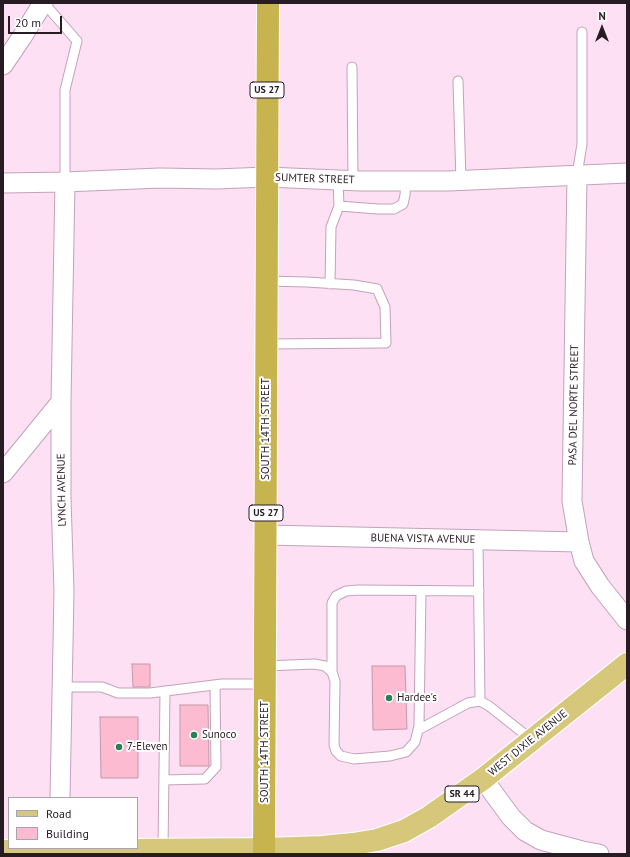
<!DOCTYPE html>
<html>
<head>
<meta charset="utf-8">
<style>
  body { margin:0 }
  #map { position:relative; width:630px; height:857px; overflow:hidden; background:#fde0f4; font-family:"PT Sans",sans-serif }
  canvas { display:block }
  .frame { position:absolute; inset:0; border:4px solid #271b24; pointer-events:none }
  .legend { position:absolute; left:8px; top:797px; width:130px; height:52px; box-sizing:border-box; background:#fff; border:1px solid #a9a4a7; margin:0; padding:5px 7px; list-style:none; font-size:12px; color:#271b24 }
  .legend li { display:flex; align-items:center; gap:8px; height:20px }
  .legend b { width:20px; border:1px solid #a9a4a7 }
  .north { position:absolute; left:582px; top:8px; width:40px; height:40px; -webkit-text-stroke:3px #fff; paint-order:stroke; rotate:0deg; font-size:11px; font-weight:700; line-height:16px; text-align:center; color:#271b24 }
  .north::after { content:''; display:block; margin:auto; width:14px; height:18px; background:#271b24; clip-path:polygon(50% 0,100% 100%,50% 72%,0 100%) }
  .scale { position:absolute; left:8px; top:16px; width:54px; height:18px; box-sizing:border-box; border:2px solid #271b24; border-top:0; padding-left:5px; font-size:12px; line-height:14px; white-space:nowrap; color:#271b24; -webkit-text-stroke:3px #fff; paint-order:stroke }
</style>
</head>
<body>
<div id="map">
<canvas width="630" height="857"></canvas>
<div class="frame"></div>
<ul class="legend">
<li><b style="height:5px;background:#d6c77a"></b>Road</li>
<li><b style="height:11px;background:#fdbbd1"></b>Building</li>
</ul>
<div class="north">N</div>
<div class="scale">20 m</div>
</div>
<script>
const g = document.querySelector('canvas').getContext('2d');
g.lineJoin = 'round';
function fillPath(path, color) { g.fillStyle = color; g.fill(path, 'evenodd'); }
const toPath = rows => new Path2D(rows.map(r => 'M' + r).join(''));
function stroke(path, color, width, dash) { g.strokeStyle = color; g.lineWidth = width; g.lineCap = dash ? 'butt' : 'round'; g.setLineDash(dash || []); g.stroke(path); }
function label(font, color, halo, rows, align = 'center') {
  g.font = font + ' "PT Sans",sans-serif'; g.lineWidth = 4; g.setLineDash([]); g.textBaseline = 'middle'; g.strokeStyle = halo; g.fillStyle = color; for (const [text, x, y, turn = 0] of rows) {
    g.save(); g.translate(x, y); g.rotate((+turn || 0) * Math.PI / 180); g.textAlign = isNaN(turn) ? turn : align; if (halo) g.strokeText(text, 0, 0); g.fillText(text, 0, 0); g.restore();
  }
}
const building = toPath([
  [132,664,150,664,150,687,133,687,132,664],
  [372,666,405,666,407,729,373,730,372,666],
  [180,705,208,705,209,766,180,766,180,705],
  [100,717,138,717,138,778,101,778,100,717]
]);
const service = toPath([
  [44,3,77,41,65,90,65,182],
  [352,67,353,180],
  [458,81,461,181],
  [577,175,582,144,582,32],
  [339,206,378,209,394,209,403,204,405,195,406,181],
  [267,281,307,282,354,285,377,289,385,307,386,343,267,344],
  [330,284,331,227,339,206,338,180],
  [478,540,480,701],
  [265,666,314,664,325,666,332,672,335,681,334,745,336,751,341,756,354,759,390,756,406,752,415,742,419,726,421,591],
  [332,672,332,603,336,596,346,591,359,590,479,591],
  [62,687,102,687,118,693,150,693,222,684,265,684],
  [418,730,468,703,480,701,489,706,532,740],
  [164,780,205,779,216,767,215,685],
  [163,850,165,691]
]);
const minor = toPath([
  [3,65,22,37,43,3],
  [577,175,572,501,579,542,584,561,600,586,627,620],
  [3,183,65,182,160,178,216,179,267,177,361,181,449,181,627,173],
  [3,473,61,402],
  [266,535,579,542],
  [483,779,511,817,525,831,541,840,582,851,599,854],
  [60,798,64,591,61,499,61,402,65,182]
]);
const primary = toPath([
  [3,851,264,849,322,847,353,844,377,840,404,831,429,817,483,779,627,664]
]);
const trunk = toPath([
  [264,854,268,3]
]);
const markers = [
  [389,698,4,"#298054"],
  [194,735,4,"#298054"],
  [119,747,4,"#298054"]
];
const shields = [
  [267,90,34],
  [266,513,34],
  [462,794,34]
];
const shieldNames = [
  ["US 27",267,90],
  ["US 27",266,513],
  ["SR 44",462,794]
];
const streetNames = [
  ["SUMTER STREET",315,179,2],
  ["PASA DEL NORTE STREET",574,405,-89],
  ["SOUTH 14TH STREET",266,429,-90],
  ["LYNCH AVENUE",62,490,-91],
  ["BUENA VISTA AVENUE",423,539,1],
  ["WEST DIXIE AVENUE",528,743,-39],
  ["SOUTH 14TH STREET",265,752,-90]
];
const poiNames = [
  ["Hardee's",397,698],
  ["Sunoco",202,735],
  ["7-Eleven",127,747]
];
fillPath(building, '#fdbbd1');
stroke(building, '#c299a6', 1);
stroke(service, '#c4a2b9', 11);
stroke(minor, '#c4a2b9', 21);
stroke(primary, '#fff', 24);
stroke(trunk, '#fff', 24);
stroke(service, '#fff', 9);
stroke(minor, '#fff', 19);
stroke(primary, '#d6c77a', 22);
stroke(trunk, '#c8b44e', 22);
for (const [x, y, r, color] of markers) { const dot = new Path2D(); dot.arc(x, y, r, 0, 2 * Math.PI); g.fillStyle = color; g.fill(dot); stroke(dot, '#fff', 1.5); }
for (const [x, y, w] of shields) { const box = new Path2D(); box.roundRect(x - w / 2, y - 8, w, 16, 3); g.fillStyle = '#fff'; g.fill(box); stroke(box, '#271b24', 1); }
label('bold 10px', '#271b24', null, shieldNames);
label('11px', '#271b24', '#fff', streetNames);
label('11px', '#271b24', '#fff', poiNames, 'left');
</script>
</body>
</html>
